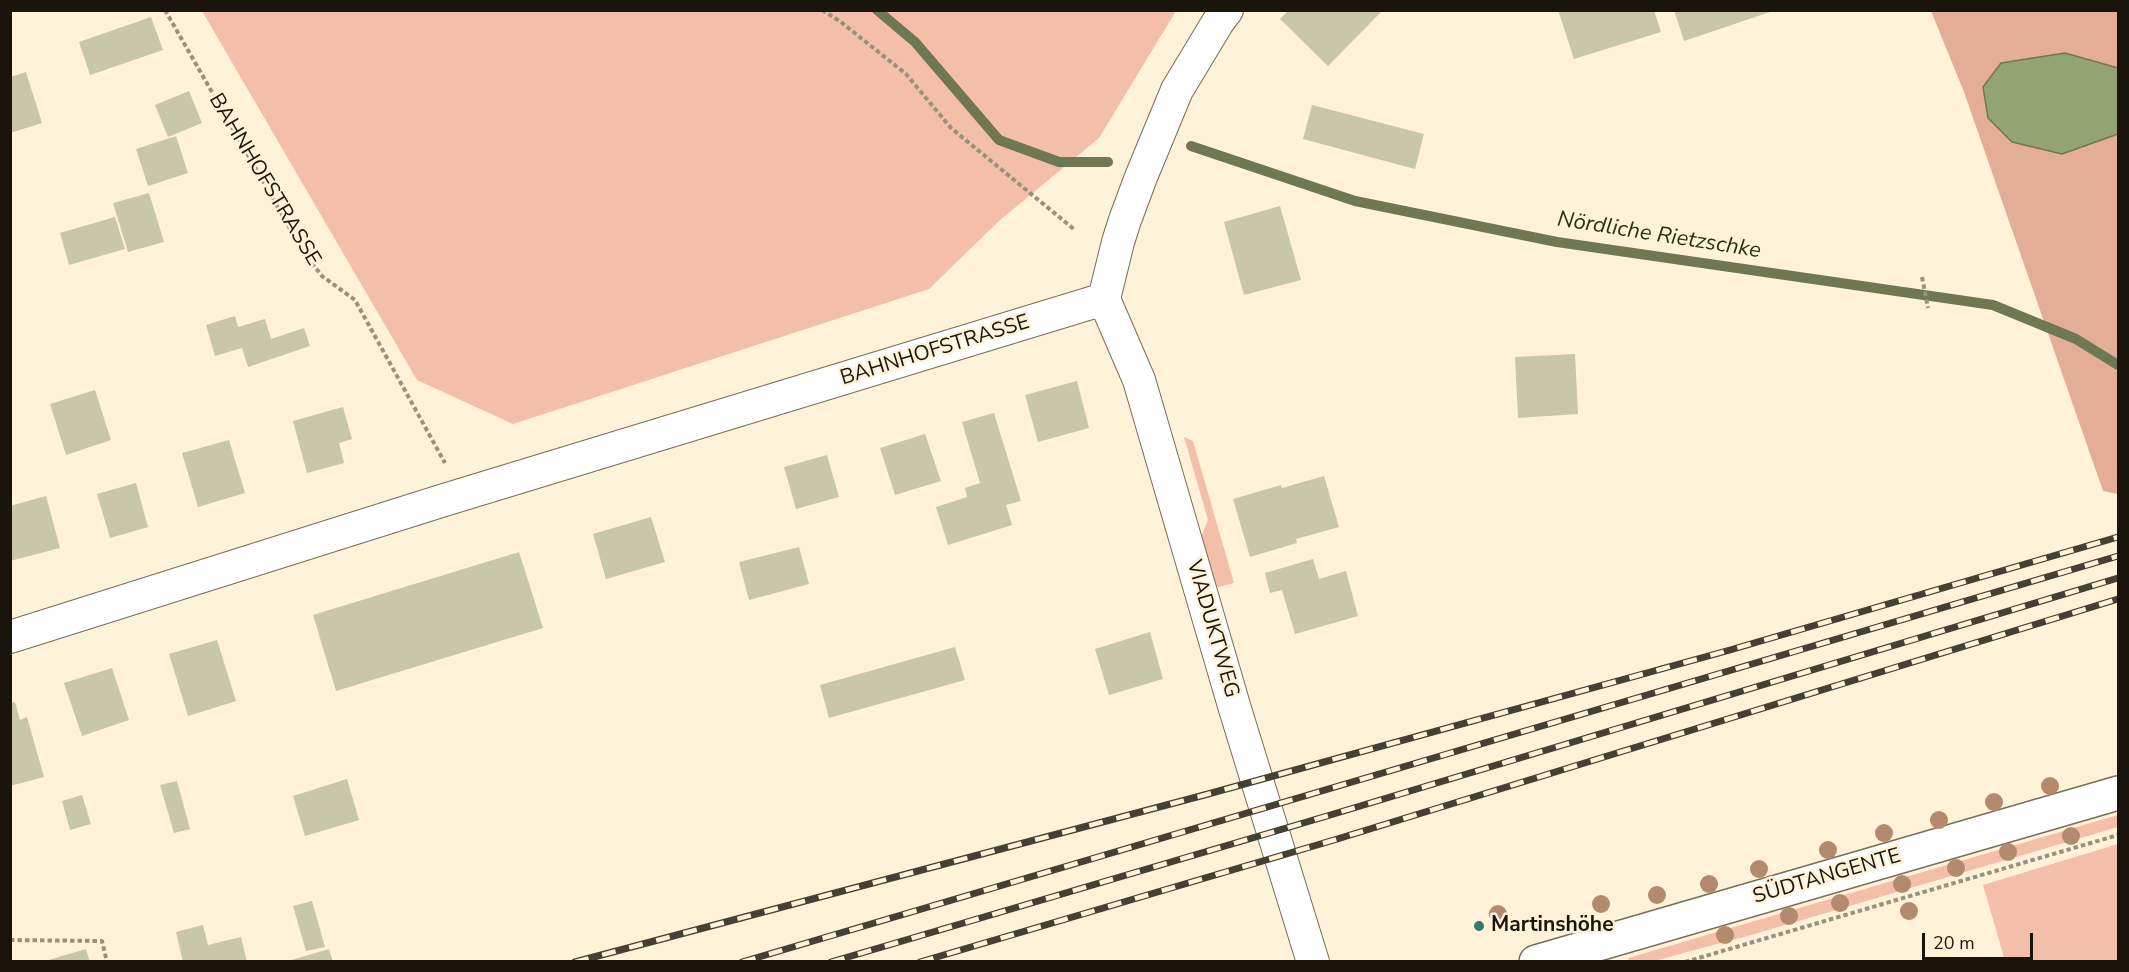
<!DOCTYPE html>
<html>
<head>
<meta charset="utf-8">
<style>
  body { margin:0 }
  #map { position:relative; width:2129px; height:972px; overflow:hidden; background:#fff2d8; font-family:"Nunito Sans",sans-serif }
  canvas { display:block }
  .frame { position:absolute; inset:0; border:12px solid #19150c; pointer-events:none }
  .scale { position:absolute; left:1922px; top:933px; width:111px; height:27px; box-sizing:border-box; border:3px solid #19150c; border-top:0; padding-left:8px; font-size:18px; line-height:21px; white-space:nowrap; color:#19150c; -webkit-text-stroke:4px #fff2d8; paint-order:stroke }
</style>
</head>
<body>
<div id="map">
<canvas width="2129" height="972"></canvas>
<div class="frame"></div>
<div class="scale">20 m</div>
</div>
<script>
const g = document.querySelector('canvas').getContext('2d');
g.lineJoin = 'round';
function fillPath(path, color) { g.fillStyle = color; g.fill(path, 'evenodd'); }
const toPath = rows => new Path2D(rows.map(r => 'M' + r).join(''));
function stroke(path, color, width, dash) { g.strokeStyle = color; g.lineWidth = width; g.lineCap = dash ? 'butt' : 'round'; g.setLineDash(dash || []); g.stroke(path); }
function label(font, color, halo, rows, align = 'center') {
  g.font = font + ' "Nunito Sans",sans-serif'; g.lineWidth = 5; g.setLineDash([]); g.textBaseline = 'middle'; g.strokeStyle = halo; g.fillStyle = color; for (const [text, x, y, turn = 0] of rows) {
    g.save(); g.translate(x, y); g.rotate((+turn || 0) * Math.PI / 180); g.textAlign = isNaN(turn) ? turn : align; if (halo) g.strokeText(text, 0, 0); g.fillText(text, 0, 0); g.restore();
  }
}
const green = toPath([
  [202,11,1176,11,1099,138,999,221,929,289,513,424,417,380],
  [1184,437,1193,441,1234,583,1215,588,1200,540,1208,520],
  [2118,815,2118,827,1751,935,1654,961,1630,961,1628,958],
  [2118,844,2118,961,2005,961,1983,885]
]);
const forest = toPath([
  [1931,11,2118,11,2118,494,2103,491,1964,92]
]);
const water = toPath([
  [2065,53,2118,68,2118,134,2062,154,2012,142,1988,118,1983,87,2001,63,2065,53]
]);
const stream = toPath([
  [877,10,915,42,999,140,1059,162,1108,162],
  [1191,146,1355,201,1557,242,1993,305,2076,339,2118,365]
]);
const building = toPath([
  [1289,10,1383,10,1328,66,1280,19],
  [1558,10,1654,10,1661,32,1574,59],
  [1674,10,1773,10,1773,11,1684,41],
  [151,17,163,50,90,75,79,42],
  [26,72,42,123,10,133,10,77],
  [189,91,202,123,168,137,155,105],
  [1312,105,1424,134,1415,169,1303,139],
  [176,136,188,173,148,186,136,149],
  [149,193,164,242,128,252,113,203],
  [1280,206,1301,280,1244,295,1224,222],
  [115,217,125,249,69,265,60,233],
  [235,316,238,327,265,319,271,339,304,328,310,346,248,367,242,348,215,356,206,325],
  [1575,354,1578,414,1518,418,1515,357],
  [1077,381,1089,428,1038,442,1025,395],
  [95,390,111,440,66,455,50,404],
  [343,407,352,439,339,443,344,463,307,473,293,421],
  [994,413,1021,501,1006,505,1012,525,948,545,936,507,967,497,965,488,980,483,962,422],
  [925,434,941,481,895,495,880,448],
  [229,440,245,493,198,507,182,453],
  [827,455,839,497,796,509,784,467],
  [1324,476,1339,527,1296,539,1297,543,1250,557,1233,499,1281,485,1282,488],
  [136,483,148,527,110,538,97,494],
  [46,496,60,548,10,561,10,506],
  [651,517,665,562,606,579,593,534],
  [799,547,809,584,749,600,739,562],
  [519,552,543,628,336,691,313,615],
  [1313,559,1319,579,1346,571,1358,616,1295,634,1282,590,1270,593,1265,573],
  [1150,632,1163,679,1109,695,1095,649],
  [217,640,236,701,188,716,169,654],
  [955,647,965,680,829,718,820,685],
  [112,668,129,720,82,736,64,683],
  [15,702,20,720,27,717,44,777,10,786,10,703],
  [347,779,359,820,305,836,293,796],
  [177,781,190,829,174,833,160,785],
  [82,795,91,824,70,830,62,801],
  [312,901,325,947,306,951,293,906],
  [203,925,208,945,241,937,247,962,183,962,176,932],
  [86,949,90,962,45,962,45,961],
  [329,949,333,962,288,962,288,961]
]);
const path = toPath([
  [165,10,304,253,322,276,355,300,445,463],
  [822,10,841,22,906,74,951,128,1075,230],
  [1922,277,1928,308],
  [10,940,102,941,107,962],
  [1685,962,2118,835]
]);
const street = toPath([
  [1104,299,1139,380,1235,709,1313,962],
  [1104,299,1118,242,1125,220,1141,177,1177,90,1218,22,1227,10],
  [10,637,441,501,1104,299]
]);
const secondary = toPath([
  [1536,962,2118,793]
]);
const rail = toPath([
  [575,962,1208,794,1730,650,2118,537],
  [742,962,2118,556],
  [831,962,1327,816,2118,578],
  [920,962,1334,840,2118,599]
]);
const trees = [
  [2050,786],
  [1994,802],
  [1939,820],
  [1884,833],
  [2071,836],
  [1828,850],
  [2008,852],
  [1956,868],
  [1759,869],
  [1709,884],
  [1902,884],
  [1657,895],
  [1840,903],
  [1601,904],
  [1909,911],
  [1498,914],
  [1789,916],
  [1725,935]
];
const markers = [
  [1479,926,6,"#34796f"]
];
const streetNames = [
  ["BAHNHOFSTRASSE",264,180,59],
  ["BAHNHOFSTRASSE",935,351,-17],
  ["VIADUKTWEG",1212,629,74],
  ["SÜDTANGENTE",1827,877,-16]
];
const poiNames = [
  ["Martinshöhe",1491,926]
];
const waterNames = [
  ["Nördliche Rietzschke",1659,236,9]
];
fillPath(green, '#f4bfa8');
fillPath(forest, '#e4ad95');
fillPath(water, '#93a472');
stroke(water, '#6e7953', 1.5);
stroke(stream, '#6e7953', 10);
fillPath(building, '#c8c6ab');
stroke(street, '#796d57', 34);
stroke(secondary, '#796d57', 36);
stroke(path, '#99907e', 4, [4.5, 3]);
stroke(street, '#fff', 32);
stroke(secondary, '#fff', 33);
stroke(rail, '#464034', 7);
stroke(rail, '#fff2d8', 4.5, [14]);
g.fillStyle = '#b48a6d';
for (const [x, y] of trees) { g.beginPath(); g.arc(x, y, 9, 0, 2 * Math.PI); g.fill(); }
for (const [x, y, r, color] of markers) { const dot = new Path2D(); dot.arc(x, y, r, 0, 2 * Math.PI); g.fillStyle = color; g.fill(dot); stroke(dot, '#fff2d8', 2); }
label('21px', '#19150c', '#fff2d8', streetNames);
label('bold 21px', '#19150c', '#fff2d8', poiNames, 'left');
label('italic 22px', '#27320a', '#fff2d8', waterNames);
</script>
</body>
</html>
